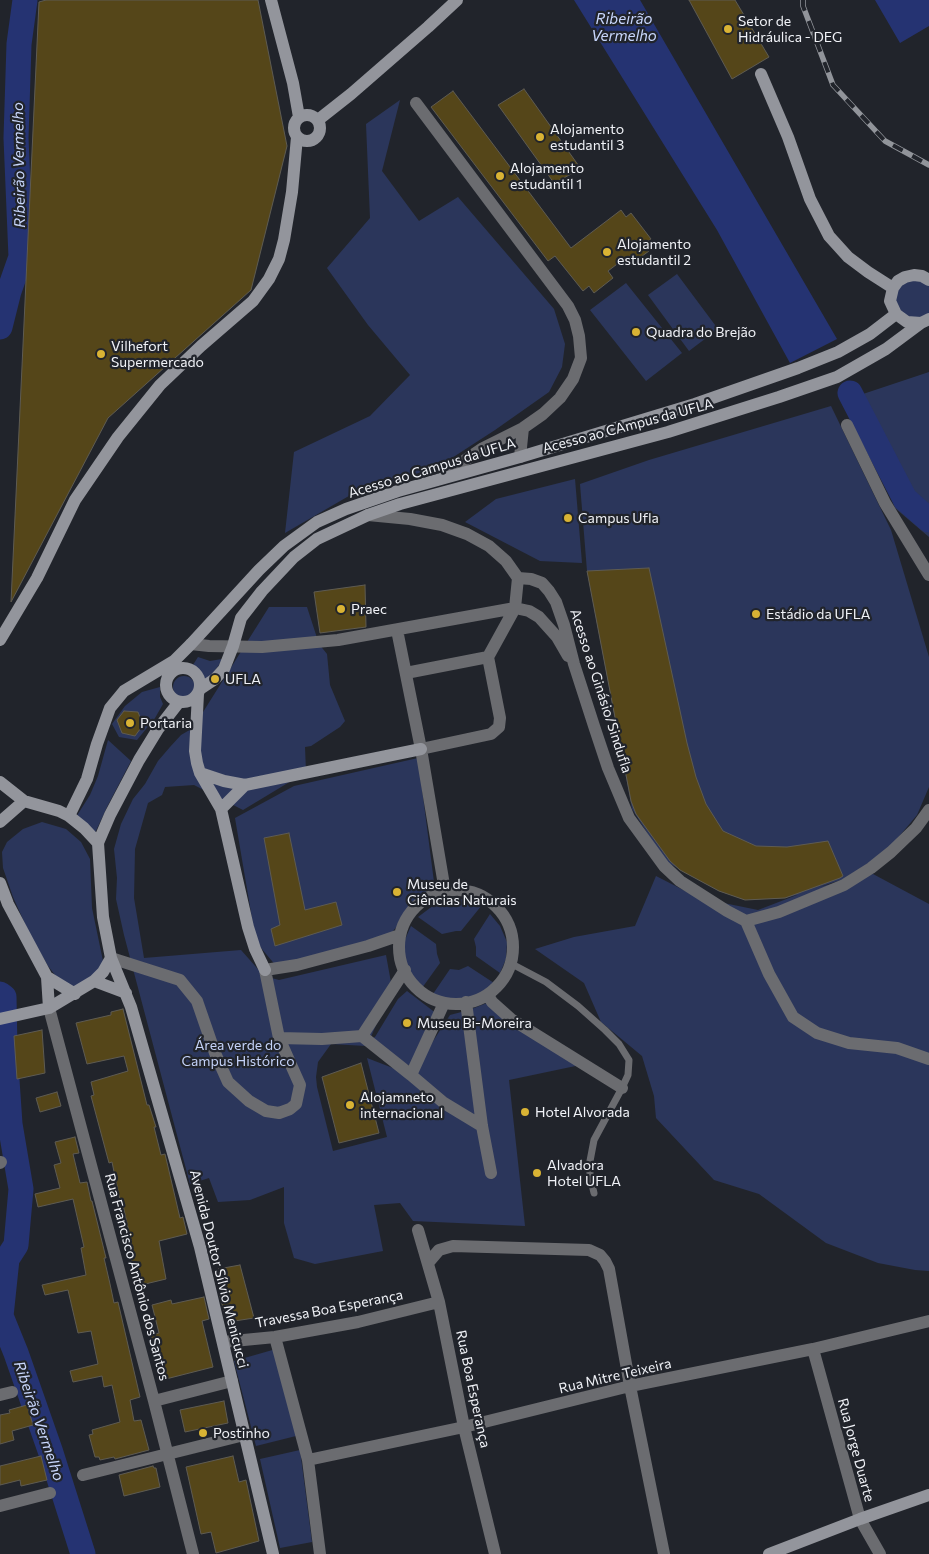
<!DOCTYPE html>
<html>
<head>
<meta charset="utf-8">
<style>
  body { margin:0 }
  canvas { display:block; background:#21242b }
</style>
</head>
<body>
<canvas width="929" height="1554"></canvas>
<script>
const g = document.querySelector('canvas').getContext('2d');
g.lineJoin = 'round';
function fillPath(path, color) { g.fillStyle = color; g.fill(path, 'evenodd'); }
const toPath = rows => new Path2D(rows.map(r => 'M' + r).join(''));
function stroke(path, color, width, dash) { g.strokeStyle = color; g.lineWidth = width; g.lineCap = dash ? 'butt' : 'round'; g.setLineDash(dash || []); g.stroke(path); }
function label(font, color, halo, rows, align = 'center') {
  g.font = font + ' Commissioner,sans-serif'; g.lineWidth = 4.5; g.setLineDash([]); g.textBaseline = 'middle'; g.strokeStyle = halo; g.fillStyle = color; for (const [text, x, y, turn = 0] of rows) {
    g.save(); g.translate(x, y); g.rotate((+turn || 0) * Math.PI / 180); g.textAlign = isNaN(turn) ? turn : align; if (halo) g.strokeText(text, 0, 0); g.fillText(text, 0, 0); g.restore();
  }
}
const green = toPath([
  [400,100,382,171,419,221,458,197,554,309,565,344,562,367,549,392,495,430,438,467,354,493,285,533,294,452,370,416,410,375,368,325,327,268,370,218,366,124],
  [677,274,718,329,689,351,648,295],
  [917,277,929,284,929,314,912,321,898,313,893,296,904,281],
  [626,283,682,353,646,381,590,310],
  [929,372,929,537,895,508,851,398],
  [831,406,891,530,929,657,929,787,917,815,886,852,844,879,819,887,873,874,929,904,929,1271,915,1270,878,1263,826,1243,759,1194,714,1180,656,1118,654,1096,642,1056,601,1022,584,983,535,949,574,937,635,926,656,876,699,898,758,910,797,895,785,898,745,900,719,891,665,861,632,809,587,571,580,484,649,460],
  [575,479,582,563,540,561,465,522,496,499],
  [269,607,307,607,319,644,327,654,330,685,345,721,340,727,311,746,305,747,306,772,243,810,194,785,165,787,162,795,148,803,135,849,134,898,144,958,241,950,264,976,279,980,386,955,392,988,370,1039,375,1037,398,999,407,991,437,1014,415,1068,366,1046,331,1044,318,1062,316,1077,317,1087,333,1151,387,1137,367,1058,411,1075,450,1015,469,1010,487,1003,585,1064,509,1080,525,1226,413,1221,400,1203,374,1205,383,1251,315,1264,294,1258,284,1223,284,1187,250,1200,218,1202,209,1178,190,1184,124,935,116,899,117,878,114,849,121,824,133,799,145,784,158,761,170,747,181,735,193,728],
  [198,657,210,661,222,659,219,665,206,682,201,672,191,668],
  '173 687a11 11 0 1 1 22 0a11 11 0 1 1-22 0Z',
  [160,687,160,697,163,704,155,718,137,740,119,737,112,724,125,706,142,692],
  [108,740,131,761,108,805,95,833,76,817,90,795,98,776],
  [418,758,434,882,388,937,277,967,256,942,235,818,294,786],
  [42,822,66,829,81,842,90,859,92,908,103,961,100,973,80,989,59,980,48,966,29,933,13,897,3,868,2,852,7,842,23,829],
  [455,899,466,899,482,905,461,931,456,931,442,934,418,917,438,902],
  [490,914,500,926,507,942,506,959,500,973,476,956,476,947,474,939],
  [411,926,436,944,437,954,440,963,422,988,411,975,404,959,403,944],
  [468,966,494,983,483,993,466,1000,449,1000,433,994,450,969,459,970],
  [276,1349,300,1435,256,1446,234,1361],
  [300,1450,312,1542,280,1548,260,1459]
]);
const water = toPath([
  [574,0,640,0,837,339,790,363,717,230],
  [875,0,929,0,929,26,900,43]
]);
const river = toPath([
  [0,327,9,291,21,257,16,138,19,44,25,0],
  [850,393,905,499,929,520],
  [0,994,4,997,5,1051,10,1124,21,1189,16,1245,7,1259,1,1316,16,1353,51,1453,83,1554]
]);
const building = toPath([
  [46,0,258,0,287,146,251,290,108,418,11,602,39,2,46,0],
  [689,0,735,0,769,57,732,79,689,0],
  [524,89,581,169,554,183,498,105,524,89],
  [453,91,571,248,621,210,626,217,631,213,651,239,644,244,649,251,630,265,625,258,608,271,613,278,594,293,589,286,583,291,555,256,548,261,431,107,453,91],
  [649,568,687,743,696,777,706,804,723,831,756,846,787,847,828,841,843,876,840,878,785,898,745,900,719,891,680,870,670,861,636,814,631,801,587,571,649,568],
  [365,585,366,627,320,633,314,592,365,585],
  [124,711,138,712,143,725,135,736,122,733,117,720,124,711],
  [289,833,305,910,336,902,342,925,275,946,271,929,280,925,264,838,289,833],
  [123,1009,147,1105,149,1105,156,1127,154,1127,161,1155,165,1154,180,1218,183,1217,187,1234,159,1241,166,1279,141,1285,137,1267,133,1268,129,1251,133,1250,123,1205,121,1205,112,1162,109,1163,91,1096,94,1095,91,1082,128,1071,124,1056,87,1064,76,1023,111,1015,111,1012,123,1009],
  [42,1030,45,1073,17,1079,14,1036,42,1030],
  [361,1063,379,1133,339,1143,322,1077,361,1063],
  [57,1092,61,1106,40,1112,36,1098,57,1092],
  [75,1137,79,1153,73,1154,80,1183,87,1182,91,1201,92,1201,106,1258,104,1258,110,1284,114,1303,118,1302,140,1397,130,1400,134,1421,141,1420,149,1450,115,1459,114,1457,100,1460,99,1457,95,1457,89,1435,93,1434,92,1430,120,1422,112,1385,104,1387,102,1376,73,1382,70,1371,98,1364,91,1331,78,1333,68,1290,45,1295,42,1285,86,1275,81,1248,84,1247,73,1199,38,1207,35,1194,60,1188,54,1165,61,1163,55,1142,75,1137],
  [240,1265,254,1318,228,1322,227,1315,225,1315,219,1293,222,1292,218,1269,240,1265],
  [204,1297,209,1319,202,1321,213,1367,162,1380,151,1335,159,1333,152,1305,171,1300,172,1304,204,1297],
  [224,1401,228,1423,185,1432,180,1410,224,1401],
  [27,1405,33,1425,12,1431,14,1440,0,1444,0,1415,10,1413,9,1410,27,1405],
  [41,1456,47,1480,21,1486,20,1480,0,1485,0,1466,41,1456],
  [233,1456,239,1482,246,1480,259,1541,216,1553,211,1532,201,1534,186,1467,233,1456],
  [153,1466,154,1468,156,1468,160,1487,124,1496,119,1475,153,1466]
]);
const lane = toPath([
  [510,963,546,982,578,1006,605,1030,619,1044,629,1060,628,1075,622,1088,594,1140,590,1161,590,1176,594,1193]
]);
const street = toPath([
  [416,103,568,306,575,320,579,336,581,358,573,379,560,398,543,414,523,428,483,448,458,465,444,477],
  [847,425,885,503,929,575],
  [520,457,523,428],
  [368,515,410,519,442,525,467,534,489,546,506,561,518,578,515,608,488,657,500,718,499,727,491,734,421,749],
  [518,578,531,579,542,583,549,591,556,602,564,625,574,664,594,726,608,768,629,818,664,866,680,881,727,911,746,921,779,912,844,885,871,868,891,852,916,828,929,810],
  [397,630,421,749,445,891],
  [191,644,209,646,262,647,338,640,515,608,529,611,539,617,557,637,568,656],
  [406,673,488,657],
  '399 947a57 57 0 1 1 114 0a57 57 0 1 1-114 0Z',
  [746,921,769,974,793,1017,817,1033,849,1043,897,1048,929,1059],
  [111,958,180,980,197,1001,215,1053,228,1082,249,1101,266,1111,279,1113,290,1109,296,1104,300,1085,279,1038,265,970,297,965,368,946,400,935],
  [488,995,492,1002,511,1019,622,1088],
  [466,1002,482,1126,491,1173],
  [49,1008,154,1401,193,1554],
  [362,1036,411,1075,444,1103,482,1126],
  [279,1038,322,1039,362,1036,405,970],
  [411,1075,444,1003],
  [0,1163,1,1162],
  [418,1230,439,1302,464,1427,495,1554],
  [428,1263,439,1250,453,1246,589,1250,600,1255,605,1261,609,1269,630,1386,664,1554],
  [275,1337,308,1460,320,1554],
  [223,1342,275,1337,358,1322,439,1302],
  [813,1349,860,1519,880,1554],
  [0,1395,12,1392],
  [154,1401,232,1381],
  [308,1460,464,1427,630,1386,813,1349,929,1321],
  [83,1475,244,1435],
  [0,1506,50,1493]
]);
const secondary = toPath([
  [271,0,293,83,299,117],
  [761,74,788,137,810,199,829,236,848,257,868,272,893,288],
  '294 128a13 13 0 1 1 26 0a13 13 0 1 1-26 0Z',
  [318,120,351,94,428,27,457,0],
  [929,280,922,276,914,275,905,277,898,281,893,288,890,301,896,314,907,322,921,323,929,319],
  [0,640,37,578,75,500,118,437,160,385,201,346,253,301,269,279,279,259,284,240,292,192,297,137],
  '166 685a17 17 0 1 1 34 0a17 17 0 1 1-34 0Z',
  [200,689,215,679,224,669,233,646,241,618,262,591,294,557,317,539,368,515,400,504,668,432,779,397,837,377,886,349,921,323],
  [198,694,195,751,197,763,200,773,221,809,248,927,255,949,265,970],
  [179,702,158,729,139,760,110,815,98,843,103,917,111,958,131,1007,200,1247,273,1554],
  [200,773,224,781,245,785,421,749],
  [0,782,24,801,59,811,69,816,84,828,98,843],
  [221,809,245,785],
  [69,816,87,779,97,744,110,708,124,691,174,661,191,644,259,570,284,546,317,522,346,509,398,491,520,457,695,404,798,368,838,352,870,334,896,314],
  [0,822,24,801],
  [0,883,8,904,47,977,49,1008],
  [47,977,75,994],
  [94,981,126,993],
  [0,1019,49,1008,94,981,103,972,111,958],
  [769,1554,860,1519,929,1495]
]);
const rail = toPath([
  [803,0,803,6,833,85,885,141,929,165]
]);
const markers = [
  [728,29,5,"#d9b334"],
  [540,137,5,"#d9b334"],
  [500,176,5,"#d9b334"],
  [607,252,5,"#d9b334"],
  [636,332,5,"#d9b334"],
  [101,354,5,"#d9b334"],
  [568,518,5,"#d9b334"],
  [341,609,5,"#d9b334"],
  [756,614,5,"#d9b334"],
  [215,679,5,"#d9b334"],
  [130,723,5,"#d9b334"],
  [397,892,5,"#d9b334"],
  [407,1023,5,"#d9b334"],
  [350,1105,5,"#d9b334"],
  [525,1112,5,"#d9b334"],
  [537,1173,5,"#d9b334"],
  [203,1433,5,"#d9b334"]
];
const poiNames = [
  ["Setor de",738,21],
  ["Hidráulica - DEG",738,37],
  ["Alojamento",550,129],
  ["estudantil 3",550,145],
  ["Alojamento",510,168],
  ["estudantil 1",510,184],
  ["Alojamento",617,244],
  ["estudantil 2",617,260],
  ["Quadra do Brejão",646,332],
  ["Vilhefort",111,346],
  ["Supermercado",111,362],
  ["Campus Ufla",578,518],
  ["Praec",351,609],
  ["Estádio da UFLA",766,614],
  ["UFLA",225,679],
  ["Portaria",140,723],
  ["Museu de",407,884],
  ["Ciências Naturais",407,900],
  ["Museu Bi-Moreira",417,1023],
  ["Alojamneto",360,1097],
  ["internacional",360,1113],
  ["Hotel Alvorada",535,1112],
  ["Alvadora",547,1165],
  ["Hotel UFLA",547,1181],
  ["Postinho",213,1433]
];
const streetNames = [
  ["Acesso ao CAmpus da UFLA",628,426,-15],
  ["Acesso ao Campus da UFLA",432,468,-17],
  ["Acesso ao Ginásio/Sindufla",601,691,72],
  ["Avenida Doutor Sílvio Menicucci",219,1269,76],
  ["Rua Francisco Antônio dos Santos",137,1277,75],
  ["Travessa Boa Esperança",329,1309,-11],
  ["Rua Mitre Teixeira",615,1376,-13],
  ["Rua Boa Esperança",473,1389,78],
  ["Rua Jorge Duarte",856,1450,75]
];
const parkNames = [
  ["Área verde do",238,1045],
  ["Campus Histórico",238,1061]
];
const waterNames = [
  ["Ribeirão",624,19],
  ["Vermelho",624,36],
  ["Ribeirão Vermelho",19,165,-91],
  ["Ribeirão Vermelho",39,1421,71]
];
fillPath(green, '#2b365b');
fillPath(water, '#253372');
stroke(river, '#253372', 25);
fillPath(building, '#554619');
stroke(building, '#5e5b52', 1);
stroke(lane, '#6b6c70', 7);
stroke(street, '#6b6c70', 12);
stroke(secondary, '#93959c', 12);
stroke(rail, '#91949a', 5.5);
stroke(rail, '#21242b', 4, [11]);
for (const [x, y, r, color] of markers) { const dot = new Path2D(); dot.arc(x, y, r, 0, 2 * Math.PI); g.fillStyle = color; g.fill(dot); stroke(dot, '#21242b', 2); }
label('14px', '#f0f2f7', '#21242b', poiNames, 'left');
label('14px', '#f0f2f7', '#21242b', streetNames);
label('14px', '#c4d2f8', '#21242b', parkNames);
label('italic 15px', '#c9d7fd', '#21242b', waterNames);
</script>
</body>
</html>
